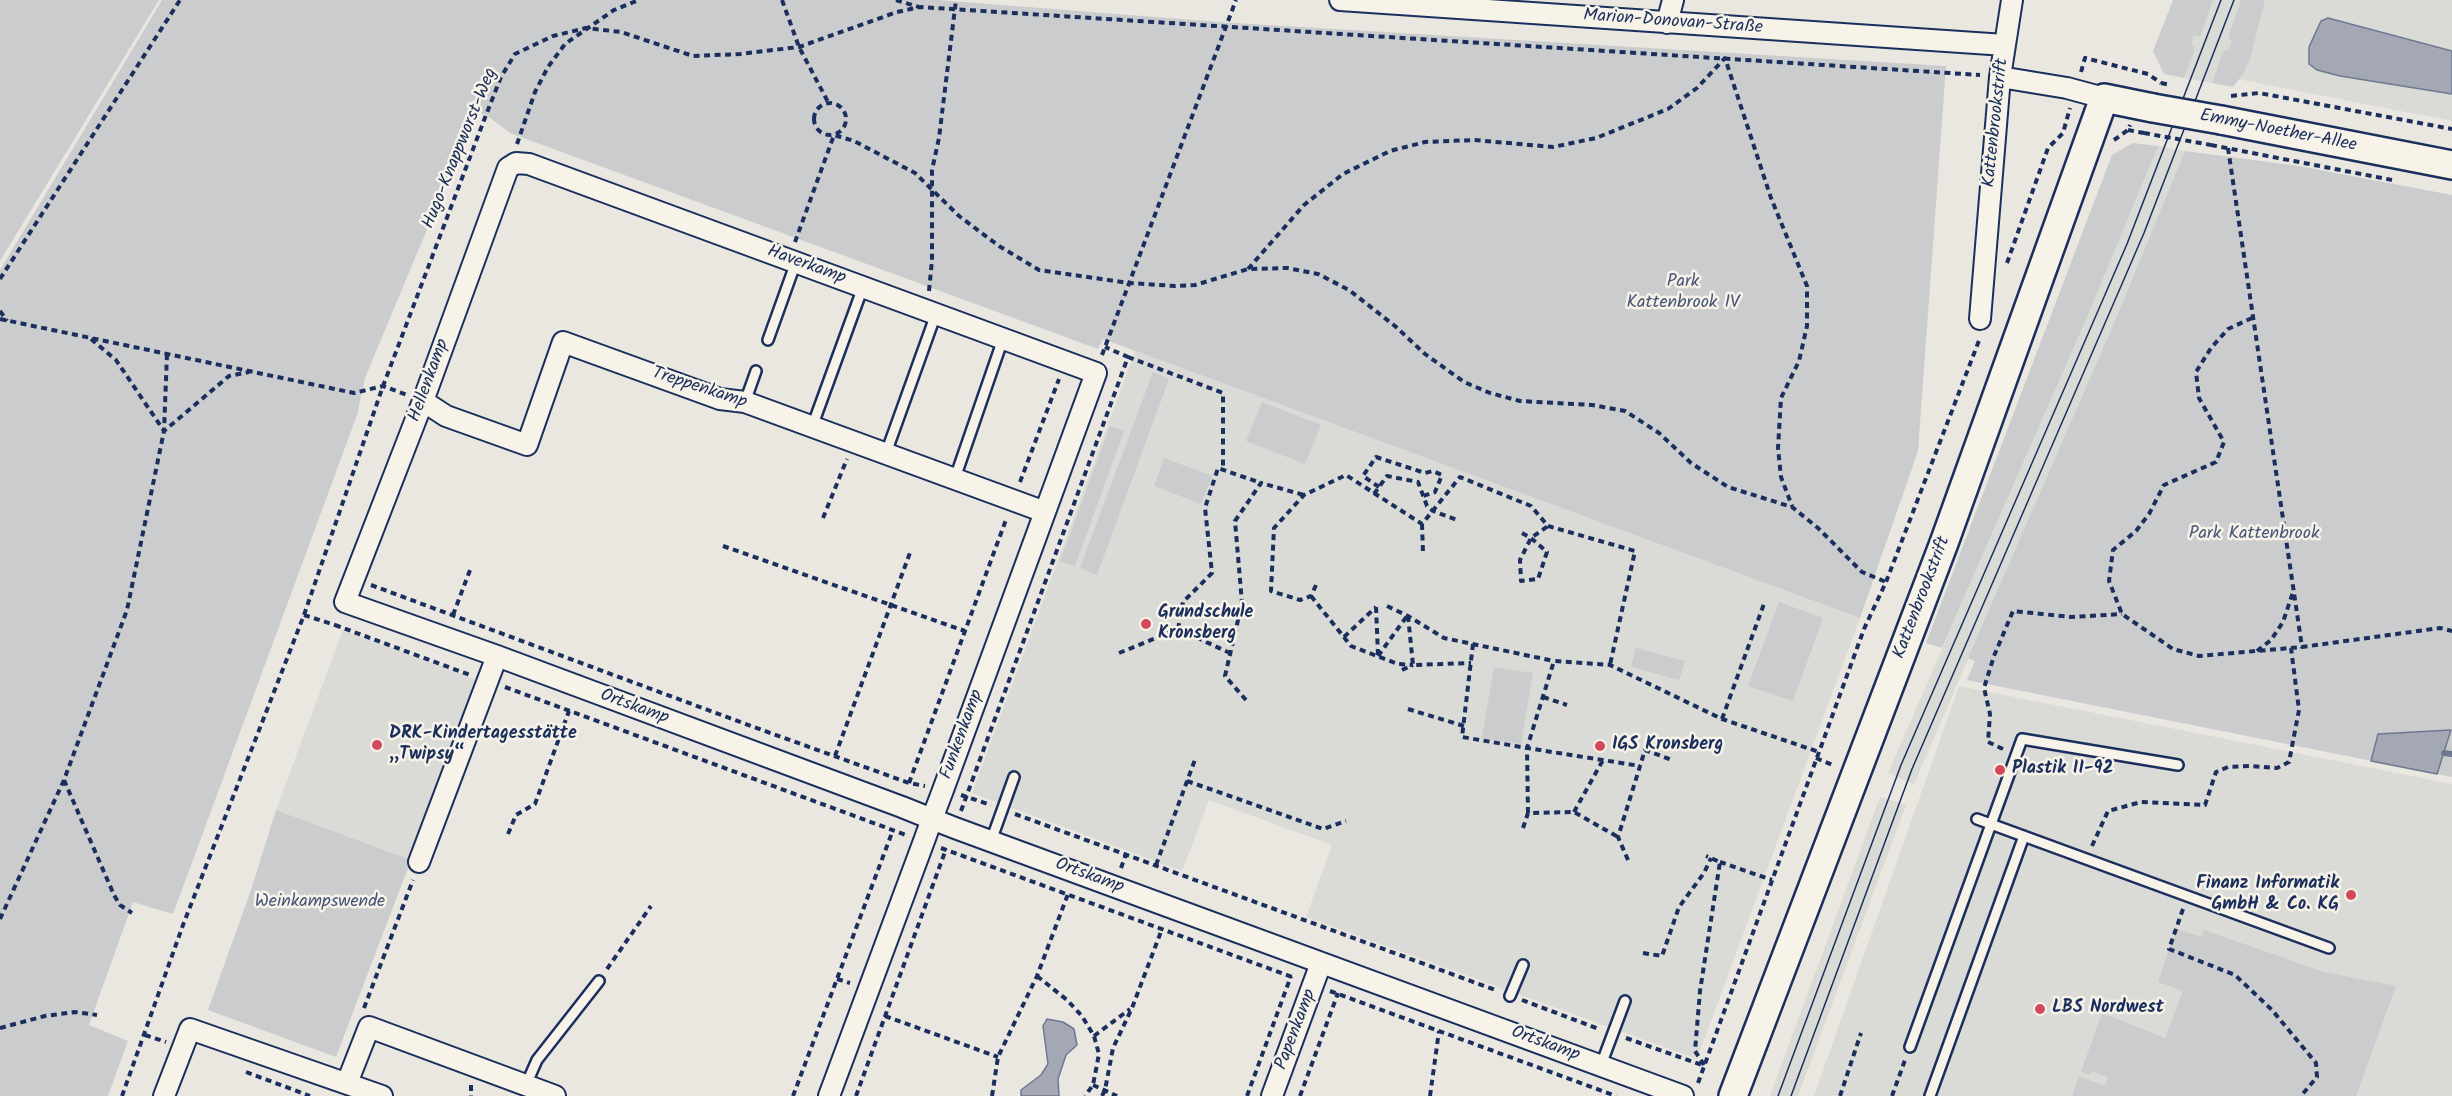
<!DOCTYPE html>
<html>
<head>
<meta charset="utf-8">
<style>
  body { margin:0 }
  canvas { display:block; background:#eae7e0 }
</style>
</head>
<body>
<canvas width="2452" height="1096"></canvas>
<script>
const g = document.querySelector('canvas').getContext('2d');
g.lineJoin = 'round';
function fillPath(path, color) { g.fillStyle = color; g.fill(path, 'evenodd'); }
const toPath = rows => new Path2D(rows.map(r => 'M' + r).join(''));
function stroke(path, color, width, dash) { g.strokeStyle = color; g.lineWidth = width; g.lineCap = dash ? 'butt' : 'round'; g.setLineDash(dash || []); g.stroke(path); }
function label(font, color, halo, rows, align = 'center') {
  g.font = font + ' Kalam,sans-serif'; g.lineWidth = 5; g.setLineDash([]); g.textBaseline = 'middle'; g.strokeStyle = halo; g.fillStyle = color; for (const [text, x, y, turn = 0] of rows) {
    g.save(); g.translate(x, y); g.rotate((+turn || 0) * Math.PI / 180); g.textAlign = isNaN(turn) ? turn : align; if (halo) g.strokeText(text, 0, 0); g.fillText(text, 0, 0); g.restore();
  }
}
const built = toPath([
  [2213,0,2241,0,2228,38,2232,40,2229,49,2223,51,2212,83,2184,78,2194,52,2190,45,2194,34,2200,36],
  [2248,0,2452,0,2452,121,2227,77],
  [2158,146,2185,151,2114,323,1914,784,1888,773,2088,315],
  [1135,351,1860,618,1697,1059,1306,917,1332,845,1209,800,1182,871,972,793],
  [343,630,477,680,411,860,276,810],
  [1959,686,2452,784,2452,1096,1814,1096],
  [1880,797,1906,805,1798,1096,1770,1096]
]);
const green = toPath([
  [0,0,159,0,0,261],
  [162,0,938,0,1219,22,1946,66,1918,451,1860,618,1103,339,1098,349,510,133,486,115,476,112,365,378,357,415,173,914,133,902,89,1025,128,1041,108,1096,0,1096,0,270],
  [2173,0,2213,0,2200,37,2194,35,2191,45,2194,47,2194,52,2184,78,2164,74,2153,51],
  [2241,0,2265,0,2250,59,2243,74,2233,87,2212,83,2223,51,2229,49,2232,41,2228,38],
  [2133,143,2158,146,2088,315,1942,648,1926,643,2112,155],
  [2185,151,2299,166,2452,195,2452,777,1967,680,1975,661,1968,658,2114,323],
  [1153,372,1169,379,1097,575,1080,568],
  [1262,402,1321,425,1305,464,1246,441],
  [1110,426,1124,431,1075,566,1060,561],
  [1164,458,1212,476,1201,504,1154,486],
  [1779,602,1823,618,1793,701,1748,686],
  [1636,648,1685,661,1679,680,1631,667],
  [1494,667,1533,673,1521,744,1482,738],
  [276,810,411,860,336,1057,208,1010,251,890],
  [2176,929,2202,937,2204,930,2324,972,2396,986,2356,1096,2072,1096,2079,1076,2104,1086,2108,1078,2092,1071,2090,1075,2081,1072,2102,1013,2165,1038,2183,991,2158,982]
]);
const water = toPath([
  [2328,18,2452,51,2452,94,2340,76,2317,70,2309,64,2309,47,2321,21,2328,18],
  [2451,730,2437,774,2371,761,2378,734,2451,730],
  [1047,1019,1063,1022,1074,1029,1077,1045,1066,1055,1058,1079,1059,1096,1021,1096,1021,1090,1041,1075,1048,1064,1043,1026,1047,1019]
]);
const stream = toPath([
  [2444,753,2452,754]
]);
const path = toPath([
  [782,0,799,47,828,102],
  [896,0,919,7],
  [2081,72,2085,58,2148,74,2161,83],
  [2231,96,2259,93,2452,129],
  '814 119a16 16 0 1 1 32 0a16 16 0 1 1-32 0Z',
  [2128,130,2144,133],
  [2114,140,2128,130,2130,125],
  [517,144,535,92,548,67,565,44,614,10,639,0],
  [2211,145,2392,180],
  [2228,148,2302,647,2440,628,2452,631],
  [795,242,834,135,854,141,915,173,959,216,999,246,1039,270,1129,283,1175,286,1195,285,1248,269,1287,268,1318,274,1349,290,1395,326,1425,354,1464,382,1490,393,1520,401,1592,405,1625,411,1659,433,1691,463,1728,487,1792,507,1818,528,1862,572,1886,582],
  [2007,263,2048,148,2063,133,2070,108],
  [1248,269,1304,205,1343,174,1390,151,1425,142,1474,140,1553,147,1596,138,1668,109,1697,88,1725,58,1771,198,1807,286,1807,326,1799,361,1781,398,1778,448,1781,477,1792,506],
  [0,279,180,0],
  [929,291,932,260,932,170,939,138,956,0],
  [0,311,7,321],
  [2252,318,2228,329,2211,348,2196,372,2199,398,2224,442,2216,462,2164,485,2149,514,2136,531,2113,550,2109,581,2122,614,2173,649,2199,656,2302,647],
  [0,319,354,393,383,386,407,395],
  [91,339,116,360,164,431,229,376,249,372],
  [1102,355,1236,0],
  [1128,357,1223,393,1223,470],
  [1020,482,1059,379],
  [1379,487,1363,476,1376,457,1425,473,1433,471,1442,475,1435,492,1423,496],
  [1374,494,1387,476,1418,482,1427,506,1433,511,1457,520],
  [823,518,847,459],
  [1422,524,1423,553],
  [1522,533,1531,538,1547,552,1538,579,1521,581,1520,560,1531,538,1548,526],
  [723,546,965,631],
  [371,585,751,726,909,783,925,786],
  [1316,585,1311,596,1300,600,1271,591,1274,528,1304,495,1346,475,1422,524,1460,477,1531,506,1548,526,1635,551,1610,665],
  [1311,596,1351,646,1398,664,1413,665],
  [1387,606,1408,616,1444,638,1554,661],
  [1376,607,1378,655],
  [304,615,335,625],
  [453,615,470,570],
  [1408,616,1413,665,1471,663],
  [335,625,470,675],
  [1178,629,1183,602,1212,573,1205,508,1218,468,1261,483],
  [1344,637,1376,607],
  [1473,644,1462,737,1527,748,1554,661,1610,665,1722,719,1819,752],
  [2257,651,2271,640,2283,622,2294,589],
  [1119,653,1178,629,1230,653],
  [1378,656,1407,616],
  [1402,670,1413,665],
  [505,687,906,835],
  [1543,697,1567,705],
  [1246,700,1225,676,1242,603,1235,521,1261,483,1304,495],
  [1408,709,1464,726],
  [1722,719,1765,601],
  [2003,749,1988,742,1990,714,1984,688,1994,656,2013,611,2071,617,2122,614],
  [835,756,911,550],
  [1816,758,1835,766],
  [64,780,114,895,120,905,132,913],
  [1187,781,1323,829,1346,821],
  [909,783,1007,517],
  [961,795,991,805],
  [961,811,1128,357,1105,347],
  [1574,812,1603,760],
  [1528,813,1527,748,1640,766],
  [1015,814,1498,991],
  [1523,828,1528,813,1574,812,1618,837],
  [508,834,516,815,535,804,569,711],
  [2092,846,2108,811,2141,802,2205,805,2216,772,2228,767,2250,766,2277,768,2289,762,2299,710,2291,648],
  [941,848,1295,978],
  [1628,860,1618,837,1645,750,1672,760],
  [1720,862,1772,880],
  [1156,865,1196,757],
  [1121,868,1126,854],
  [2183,909,2169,949,2235,975,2272,1010,2316,1063,2317,1077,2301,1096],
  [0,919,64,780,127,610,164,431,167,354],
  [1643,953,1662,956,1679,907,1704,873,1711,858],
  [607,969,651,906],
  [1037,976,1067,1000,1082,1016,1094,1036,1099,1054,1093,1085,1085,1096],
  [837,979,850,983],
  [1330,991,1616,1096],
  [1522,1000,1599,1029],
  [364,1008,413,880],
  [885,1016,998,1057],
  [0,1028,45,1016,75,1012,97,1015],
  [145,1035,166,1042],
  [1094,1036,1130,1009],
  [1626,1038,1705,1066],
  [1704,1065,1695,1051,1700,991,1720,862,1706,856],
  [246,1072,310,1096],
  [1698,1083,1864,629,1886,582,1980,338],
  [471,1085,471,1096],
  [1093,1085,1117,1096],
  [122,1096,183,925,304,615,383,386,486,115,501,77,515,54,553,36,586,28,621,32,693,56,740,54,799,47,897,12,920,7,1980,75],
  [793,1096,893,830],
  [856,1096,946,849],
  [992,1096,998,1057,1037,976,1068,894],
  [1102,1096,1105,1090,1113,1048,1132,1008,1162,929],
  [1247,1096,1291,976],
  [1300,1096,1338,993],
  [1430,1096,1439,1031],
  [1840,1096,1861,1033],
  [1892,1096,1905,1060]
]);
const service = toPath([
  [768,340,796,262],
  [745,402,756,371],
  [812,427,863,287],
  [886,453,936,314],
  [955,478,1003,339],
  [1977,819,2329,948],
  [991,841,1014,777],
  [1510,996,1523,965],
  [1910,1047,2022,739,2178,765],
  [1601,1065,1625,1001],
  [526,1085,537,1060,599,981],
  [1930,1096,2024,836]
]);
const minor = toPath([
  [1340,0,2005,45],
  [1667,23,1673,0],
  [2000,77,2067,88,2104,98],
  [1980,319,2000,77,2012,0],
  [423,401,446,416,527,445,563,342,720,399,745,402,1045,512],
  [419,862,497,656],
  [347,1083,369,1027,555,1096],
  [164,1096,190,1029,382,1096],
  [829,1096,924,841,932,819,943,790,1096,373,529,164,516,163,508,168,423,401,345,602,497,656,902,807,932,819,955,828,1683,1096],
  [1272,1096,1321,963]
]);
const secondary = toPath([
  [2221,120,2452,165],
  [1733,1096,1944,543,2104,98,2153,108]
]);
const tram = toPath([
  [1778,1096,1901,765,2127,244,2221,0],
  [1791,1096,1912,769,2144,233,2234,0]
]);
const pathBridge = toPath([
  [2161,83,2171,85],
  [2144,133,2211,145]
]);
const secondaryBridge = toPath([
  [2153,108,2221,120]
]);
const markers = [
  [1146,624,6,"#d1495b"],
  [377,745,6,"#d1495b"],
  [1600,746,6,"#d1495b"],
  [2000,770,6,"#d1495b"],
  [2351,895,6,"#d1495b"],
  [2040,1009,6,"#d1495b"]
];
const streetNames = [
  ["Marion-Donovan-Straße",1673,23,4],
  ["Kattenbrookstrift",1997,123,-84],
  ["Emmy-Noether-Allee",2278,132,11],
  ["Hugo-Knappworst-Weg",461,149,-68],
  ["Haverkamp",806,266,20],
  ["Hellenkamp",430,381,-70],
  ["Treppenkamp",699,389,18],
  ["Kattenbrookstrift",1923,598,-69],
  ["Ortskamp",634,708,20],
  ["Funkenkamp",963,735,-70],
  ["Ortskamp",1089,877,20],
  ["Papenkamp",1297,1030,-69],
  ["Ortskamp",1545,1045,20]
];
const parkNames = [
  ["Park",1683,283],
  ["Kattenbrook IV",1683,304],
  ["Park Kattenbrook",2254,535],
  ["Weinkampswende",320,903]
];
const poiNames = [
  ["Grundschule",1158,614],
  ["Kronsberg",1158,635],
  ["DRK-Kindertagesstätte",389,735],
  ["„Twipsy“",389,756],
  ["IGS Kronsberg",1612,746],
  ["Plastik II-92",2012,770],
  ["Finanz Informatik",2339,885,"right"],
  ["GmbH & Co. KG",2339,906,"right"],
  ["LBS Nordwest",2052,1009]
];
fillPath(built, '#dadad6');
fillPath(green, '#cbcccd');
fillPath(water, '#a3a8b4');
stroke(water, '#6d7892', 1.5);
stroke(stream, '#6d7892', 6);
stroke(service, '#1b2f5e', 14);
stroke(minor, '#1b2f5e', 24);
stroke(secondary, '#1b2f5e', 32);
stroke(path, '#1b2f5e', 4, [6, 4.5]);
stroke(service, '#f7f3e8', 9);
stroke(minor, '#f7f3e8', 20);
stroke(secondary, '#f7f3e8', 27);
stroke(tram, '#1b2f5e', 1.5);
stroke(secondaryBridge, '#1b2f5e', 32, []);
stroke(pathBridge, '#1b2f5e', 4, [6, 4.5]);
stroke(secondaryBridge, '#f7f3e8', 27);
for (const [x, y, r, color] of markers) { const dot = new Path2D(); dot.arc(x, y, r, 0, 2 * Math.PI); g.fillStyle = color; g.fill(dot); stroke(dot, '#f7f3e8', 2); }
label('18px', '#1b2f5e', '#f7f3e8', streetNames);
label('18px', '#47567a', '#f7f3e8', parkNames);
label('bold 18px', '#1b2f5e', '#f7f3e8', poiNames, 'left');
</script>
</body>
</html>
